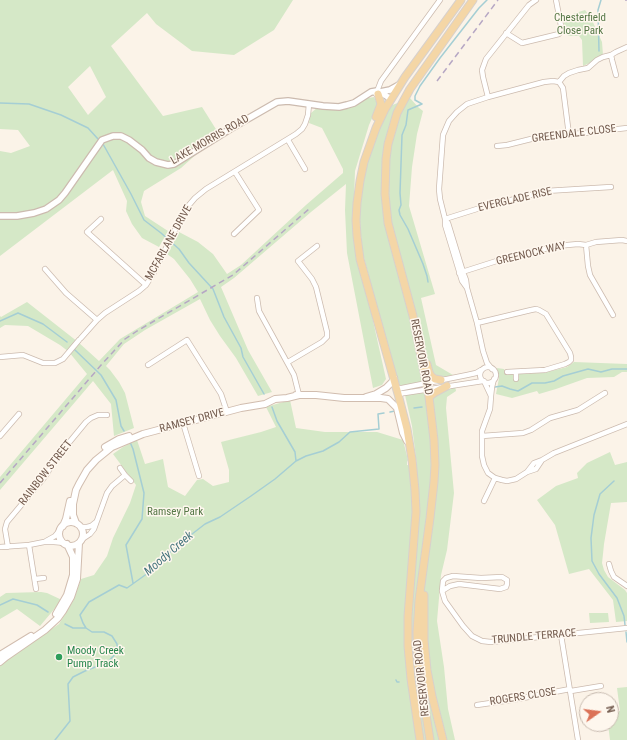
<!DOCTYPE html>
<html>
<head>
<meta charset="utf-8">
<style>
  body { margin:0 }
  #map { position:relative; width:627px; height:740px; overflow:hidden; background:#fbf3e8; font-family:"Roboto Condensed",sans-serif }
  canvas { display:block }
  .north { position:absolute; left:579px; top:692px; width:40px; height:40px; box-sizing:border-box; background:#fef7ee; border:1px solid #c6b9ae; border-radius:50%; rotate:76deg; font-size:11px; font-weight:700; line-height:16px; text-align:center; color:#735b4e }
  .north::after { content:''; display:block; margin:auto; width:14px; height:18px; background:#db7257; clip-path:polygon(50% 0,100% 100%,50% 72%,0 100%) }
</style>
</head>
<body>
<div id="map">
<canvas width="627" height="740"></canvas>
<div class="north">N</div>
</div>
<script>
const g = document.querySelector('canvas').getContext('2d');
g.lineJoin = 'round';
function fillPath(path, color) { g.fillStyle = color; g.fill(path, 'evenodd'); }
const toPath = rows => new Path2D(rows.map(r => 'M' + r).join(''));
function stroke(path, color, width, dash) { g.strokeStyle = color; g.lineWidth = width; g.lineCap = dash ? 'butt' : 'round'; g.setLineDash(dash || []); g.stroke(path); }
function label(font, color, halo, rows, align = 'center') {
  g.font = font + ' "Roboto Condensed",sans-serif'; g.lineWidth = 3; g.setLineDash([]); g.textBaseline = 'middle'; g.strokeStyle = halo; g.fillStyle = color; for (const [text, x, y, turn = 0] of rows) {
    g.save(); g.translate(x, y); g.rotate((+turn || 0) * Math.PI / 180); g.textAlign = isNaN(turn) ? turn : align; if (halo) g.strokeText(text, 0, 0); g.fillText(text, 0, 0); g.restore();
  }
}
const green = toPath([
  [0,0,293,0,274,30,234,55,192,51,156,24,147,13,111,46,163,116,202,107,219,134,181,168,144,191,141,202,145,216,168,231,159,247,142,238,132,224,126,211,127,201,113,170,0,256,0,151,11,153,30,146,18,130,0,129],
  [90,66,106,97,88,115,68,87],
  [585,10,591,18,602,42,603,55,594,61,583,66,582,40,579,36,568,36,564,29,563,17],
  [374,97,378,105,369,125,355,171,353,231,386,379,382,385,373,388,347,253,345,210,346,184,311,212,234,278,221,287,248,350,272,392,258,396,236,358,220,336,210,320,200,299,145,330,124,344,106,366,110,370,119,382,125,393,134,428,114,436,111,404,93,381,0,490,0,477,87,374,69,352,60,345,28,326,5,325,0,328,0,316,1,317,27,302,78,342,99,361,120,339,198,292,190,279,174,259,167,254,179,232,198,242,213,254,227,274,241,265,306,205,343,173,343,169,322,128,309,123,311,113,318,107,333,109,352,104,363,99],
  [410,98,418,107,423,111,417,134,412,167,409,206,435,294,421,298,436,365,453,375,400,386,386,341,362,250,359,207,370,149,390,106],
  [574,362,627,364,627,372,622,372,614,377,587,378,556,389,539,394,537,391,512,398,496,394,499,378,497,368,504,369,506,374,543,373,567,367],
  [455,386,456,391,447,397,446,408,454,493,447,550,441,575,437,621,444,667,448,709,455,740,0,740,0,666,1,663,59,624,73,601,81,579,94,575,107,556,113,538,130,503,136,485,113,454,123,447,137,440,145,464,163,459,168,487,185,496,197,480,203,479,213,486,229,482,229,470,221,442,261,432,276,427,266,407,290,400,296,428,325,432,377,432,403,440,408,460,407,462,407,465,417,466,412,426,405,395,426,392],
  [610,452,615,465,627,462,627,502,611,503,604,544,603,554,602,563,604,570,608,577,625,590,627,593,627,621,616,622,613,600,589,569,569,574,555,525,537,500,556,486,578,478,577,473,587,463],
  [41,592,47,593,62,600,40,626,17,609,0,619,0,597,6,593],
  [608,613,609,622,590,623,589,613],
  [627,687,627,740,610,740,608,724,611,724,611,713,620,711,617,688]
]);
const stream = toPath([
  [599,51,598,10,601,0],
  [0,103,29,104,61,115,88,128,98,139],
  [422,104,408,110,406,125,402,135,400,193,401,205,399,210,400,215,408,229,423,264,427,276,428,282],
  [422,104,415,100,415,96,420,86,440,58,479,8,487,0],
  [103,144,131,194,144,220,161,233,179,249,189,263,213,289,224,317,241,348,243,357,264,394],
  [0,321,18,313,43,324,67,342],
  [75,350,101,375,116,400,121,426,124,431],
  [495,387,502,386,510,389,518,391,532,383,545,383,554,381,563,376,588,369,601,372,612,369,627,369],
  [414,408,422,407],
  [390,412,395,411],
  [130,442,133,449,144,493,142,519,126,545,133,583],
  [296,461,306,456,323,451,339,442,350,432,379,429,378,414,384,413],
  [614,481,600,494,594,515,591,538,592,561,599,574,617,598,624,616,625,625],
  [0,605,13,599,37,605,48,612],
  [65,624,73,628,86,628],
  [626,632,627,642],
  [396,680,397,682,399,682],
  [55,740,70,721,68,684,73,677,85,671,108,662,117,652,117,644,112,636,104,632,92,632,86,628,83,623,80,615,89,602,119,585,127,588,155,568,174,548,205,524,220,517,251,496,275,479,296,461,295,452,277,421,272,407]
]);
const minor = toPath([
  [506,33,522,43,559,34,562,31,556,0],
  [611,55,612,60,616,75],
  [559,82,564,76,569,73,578,70,588,68,597,60,603,57,611,55,616,52,627,47],
  [376,94,381,81,440,0],
  [488,97,483,77,482,70,486,59,529,5,536,0],
  [288,140,305,169],
  [497,146,507,145,539,137,584,133,627,128],
  [101,219,87,232,146,285],
  [445,219,480,208,546,191,611,187],
  [445,219,448,223,463,272,466,280,467,288,477,323,483,351,487,363,492,369],
  [234,234,259,210,235,172],
  [586,245,588,266,590,275,613,315],
  [45,269,66,293,97,320],
  [459,273,506,258,557,246,578,244,586,245,596,242,622,240,627,241],
  [467,288,462,281,445,225,445,219,440,199,439,189,443,135,449,121,457,112,467,104,488,97,544,82,553,81,559,82,563,88,569,135],
  [257,298,259,311,294,375,299,395],
  [477,323,531,310,536,309,539,310,546,314,570,353,571,357,571,360,569,362,565,364,545,370,507,372],
  [81,338,97,320,105,313,139,291,146,285,153,274,180,220,189,205,195,198,206,189,296,134,302,129,305,124,308,115,309,104],
  [0,357,23,355,43,363,55,363,63,359,79,340],
  [288,362,322,342,327,337,327,332,316,287,312,279,298,261,317,246],
  [148,365,187,340,221,394,227,412],
  '480 375a8 8 0 1 1 16 0a8 8 0 1 1-16 0Z',
  [516,372,516,379],
  [484,381,491,396,492,387,494,379],
  [397,389,467,375,476,373,481,370],
  [398,394,483,381],
  [491,396,490,409,482,431,482,456,484,465,488,473,495,478,502,480,507,481,516,479,527,472,536,469,542,460,554,453,627,424],
  [183,423,199,476],
  [0,436,19,414],
  [482,436,523,433,531,430,550,418,578,410,605,393],
  [527,472,534,463,542,460],
  [125,475,131,481],
  [484,501,495,478],
  [81,527,87,527,91,526,96,522],
  [81,540,90,534,94,529,107,493,112,486,125,475,120,468],
  [46,541,55,536,60,530],
  [29,545,36,589],
  [0,547,29,545,44,542,54,542,65,543],
  [8,547,5,529,7,522,43,479,47,474,53,462,86,422,91,418,98,415,107,415],
  [609,564,611,571,614,577,627,586],
  [35,579,44,578],
  [442,591,450,586,459,584,500,589,506,587,507,584,507,580,502,577,481,578,453,576,446,578,443,581,442,591,445,601,463,626,472,636,482,641,491,642,627,628],
  [561,635,578,740],
  [571,691,601,686],
  [477,705,518,699,570,689]
]);
const tertiary = toPath([
  [380,92,390,90,399,85],
  [0,216,17,216,34,213,46,209,59,200,65,193,102,140,113,136,121,136,129,140,142,150,149,158,156,162,168,165,174,164,230,129,277,102,288,101,323,106,339,107,347,105,354,103,371,92,377,91,380,92,391,99]
]);
const secondary = toPath([
  [296,395,316,395,344,398,381,398,388,399,397,408,403,433,407,441],
  [366,397,376,394,386,388,392,382,394,378],
  [105,447,119,439,129,436],
  '59 534a12 12 0 1 1 24 0a12 12 0 1 1-24 0Z',
  [76,523,73,515,73,504,76,490,79,484,87,470,96,460,112,447,143,434,241,408,265,404,275,399,287,398,299,395],
  [63,526,66,519,70,501],
  [56,614,67,595,73,575,73,557,67,544],
  [0,655,31,636],
  [0,662,6,657,45,630,58,618,63,611,71,597,77,579,79,543]
]);
const primary = toPath([
  [376,117,381,104,378,94],
  [427,364,429,372,431,376,435,379,441,380],
  [429,397,434,393,447,386],
  [424,595,424,640,427,670,432,696,443,740],
  [420,740,411,679,408,646,408,616,416,512,415,490,412,459,407,429,398,394,360,259,357,236,356,220,357,203,360,181,364,162,376,128,385,109,405,77,461,0],
  [430,740,418,664,417,632,419,600,430,518,434,482,435,465,434,440,429,397,413,316,388,223,385,194,386,159,388,144,397,113,410,89,473,0]
]);
const rail = toPath([
  [625,0,627,0],
  [437,81,498,0],
  [0,483,102,364,125,339,137,331,233,275,309,209]
]);
const markers = [
  [59,657,4,"#2e9e5b"]
];
const parkNames = [
  ["Chesterfield",580,18],
  ["Close Park",580,31],
  ["Ramsey Park",175,512]
];
const streetNames = [
  ["GREENDALE CLOSE",574,134,-7],
  ["LAKE MORRIS ROAD",210,140,-30],
  ["EVERGLADE RISE",515,200,-13],
  ["MCFARLANE DRIVE",169,243,-61],
  ["GREENOCK WAY",531,254,-13],
  ["RESERVOIR ROAD",421,357,79],
  ["RAMSEY DRIVE",192,421,-15],
  ["RAINBOW STREET",46,473,-52],
  ["TRUNDLE TERRACE",534,637,-5],
  ["RESERVOIR ROAD",422,678,-96],
  ["ROGERS CLOSE",523,697,-9]
];
const leisureNames = [
  ["Moody Creek",67,651],
  ["Pump Track",67,664]
];
const waterNames = [
  ["Moody Creek",169,554,-41]
];
fillPath(green, '#d5e8c7');
stroke(stream, '#a5ced4', 1.5);
stroke(minor, '#ccbbaf', 6);
stroke(tertiary, '#ccbbaf', 8);
stroke(secondary, '#d1bdaf', 8);
stroke(primary, '#d8d1cd', 9);
stroke(minor, '#fff', 4.5);
stroke(tertiary, '#fff', 5.5);
stroke(secondary, '#fff', 6);
stroke(primary, '#f4d6a6', 7);
stroke(rail, '#b6a7c4', 1.5, [6, 4]);
for (const [x, y, r, color] of markers) { const dot = new Path2D(); dot.arc(x, y, r, 0, 2 * Math.PI); g.fillStyle = color; g.fill(dot); stroke(dot, '#fef7ee', 1.5); }
label('11px', '#567847', '#fef7ee', parkNames);
label('11px', '#735b4e', '#fef7ee', streetNames);
label('11px', '#27864d', '#fef7ee', leisureNames, 'left');
label('italic 12px', '#46757e', '#fef7ee', waterNames);
</script>
</body>
</html>
